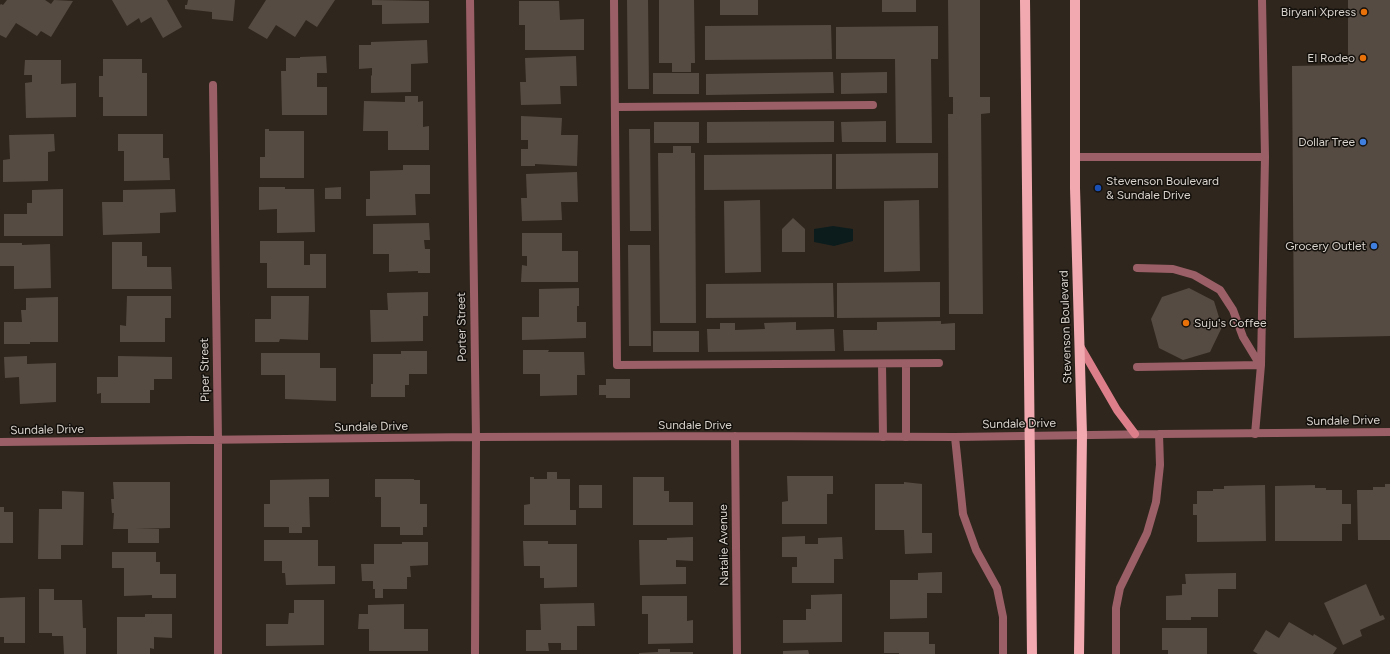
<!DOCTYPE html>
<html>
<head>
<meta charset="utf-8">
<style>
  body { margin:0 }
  canvas { display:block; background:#2f261d }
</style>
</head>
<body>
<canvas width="1390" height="654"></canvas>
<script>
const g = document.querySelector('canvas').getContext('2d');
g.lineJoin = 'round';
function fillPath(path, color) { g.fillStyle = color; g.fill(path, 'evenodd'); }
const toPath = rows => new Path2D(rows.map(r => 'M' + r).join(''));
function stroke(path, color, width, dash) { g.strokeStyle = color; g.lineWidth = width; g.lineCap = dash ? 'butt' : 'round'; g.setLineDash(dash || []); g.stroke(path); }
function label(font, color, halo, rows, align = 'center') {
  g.font = font + ' Figtree,sans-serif'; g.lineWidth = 3; g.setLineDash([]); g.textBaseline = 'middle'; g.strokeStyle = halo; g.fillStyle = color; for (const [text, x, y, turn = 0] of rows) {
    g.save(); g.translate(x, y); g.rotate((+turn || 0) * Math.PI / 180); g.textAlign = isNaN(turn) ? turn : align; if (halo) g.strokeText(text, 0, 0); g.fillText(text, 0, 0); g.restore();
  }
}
const water = toPath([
  [833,226,853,229,853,241,834,246,814,242,814,229]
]);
const building = toPath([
  [7,0,45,0,51,4,54,0,73,1,51,37,41,31,37,36,16,23,6,38,0,35,0,5,1,4,3,5],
  [112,0,167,0,182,27,163,38,151,17,141,23,139,18,127,26],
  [188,0,235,0,233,21,212,19,212,12,185,9,185,5,187,5],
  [266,0,335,0,317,27,306,20,295,37,276,25,267,39,248,28],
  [372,0,429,1,429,23,382,24,382,5,372,5],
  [627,0,648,0,649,89,628,89],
  [659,0,694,0,695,63,691,63,691,72,672,72,672,63,659,63],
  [720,0,758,0,758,15,720,15],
  [882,0,916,0,916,12,882,12],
  [948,0,980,0,980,97,990,97,990,113,981,114,983,314,949,314,948,114,953,114,953,97,949,97],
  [1348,0,1390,0,1390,336,1294,338,1292,66,1348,65],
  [519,1,559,1,560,20,584,19,584,50,525,50,525,25,519,25],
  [831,25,832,59,705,60,705,26],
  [938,26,938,59,931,59,932,143,896,143,895,59,836,59,836,27],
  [427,40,428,63,411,64,411,92,371,93,371,76,372,75,372,68,359,69,359,45,371,45,371,42],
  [326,56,327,73,317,73,317,87,327,87,327,115,282,115,281,71,286,71,286,58,300,58,300,57],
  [576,56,577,86,560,86,561,104,521,105,520,82,526,82,525,58],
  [103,59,142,59,142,73,147,73,147,116,103,116,103,97,99,97,99,76,103,76],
  [25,60,61,60,61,84,76,83,76,117,26,118,25,83,32,82,32,75,24,75],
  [833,72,834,93,706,95,706,74],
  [887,72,887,93,841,94,841,73],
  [653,73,699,73,699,94,653,94],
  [405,96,418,96,418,102,423,101,423,127,429,126,429,150,388,150,388,131,363,131,364,101,405,102],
  [521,116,562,118,561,135,578,135,577,166,535,164,535,166,521,166,521,149,528,149,528,140,521,140],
  [834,121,834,142,707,143,707,122],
  [886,121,886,142,842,142,841,122],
  [654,122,699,122,699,143,654,143],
  [265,129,269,129,269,131,304,131,304,178,260,178,260,157,265,157],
  [629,129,650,129,651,231,630,231],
  [54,134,55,151,48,152,48,181,3,182,3,160,10,159,9,135],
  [118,134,163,134,163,158,169,158,170,180,124,181,124,151,118,151],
  [673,146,691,146,691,153,695,153,696,323,660,323,658,153,673,153],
  [938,153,938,188,836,189,836,154],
  [832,154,832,189,704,190,704,155],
  [403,165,430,165,430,194,415,194,416,215,366,216,366,199,370,199,370,171,403,170],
  [577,172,578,202,561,202,562,220,522,221,521,198,527,198,526,174],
  [259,187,285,187,285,189,314,189,315,232,277,233,277,209,259,210],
  [341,187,341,199,325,199,325,188],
  [63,189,63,236,4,236,4,214,27,214,27,203,32,203,32,190],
  [175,189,176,212,160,213,160,233,103,235,102,202,123,202,123,190],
  [760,200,761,272,725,273,724,201],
  [919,200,920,271,884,272,884,201],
  [793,218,805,229,805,252,782,252,782,229],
  [429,223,430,240,424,240,425,249,430,249,430,273,418,273,418,271,389,272,389,254,373,254,373,224],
  [522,233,562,233,562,251,578,251,578,282,521,282,522,265,527,266,527,256,522,256],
  [260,241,304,241,304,265,310,265,310,254,326,254,326,288,267,288,267,263,260,263],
  [112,242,142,242,142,256,147,256,147,267,171,267,172,289,112,289],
  [0,243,22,243,22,245,50,244,51,288,14,289,14,266,0,266],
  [628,245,650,245,651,346,629,346],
  [940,282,940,317,837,318,837,283],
  [833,283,834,317,706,318,706,284],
  [579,288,579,306,577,306,577,322,586,322,586,338,522,340,522,317,539,317,539,289],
  [1189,288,1214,301,1222,327,1210,352,1183,360,1159,348,1151,319,1162,297],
  [428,292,428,316,423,316,423,341,371,342,370,310,388,310,387,293],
  [127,296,171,296,171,318,165,318,165,342,120,342,120,325,126,326],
  [271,296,309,296,308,340,280,339,279,342,255,342,255,319,271,319],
  [58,297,58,342,30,342,30,344,4,344,4,322,22,322,21,310,26,310,26,298],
  [941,321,941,324,955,323,955,350,844,351,843,330,877,330,877,322],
  [796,322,796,330,834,329,835,351,708,352,707,329,720,329,720,323,735,323,735,330,765,329,764,323],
  [653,331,699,331,699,352,653,352],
  [523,350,549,350,548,352,584,352,585,375,577,375,577,395,540,396,540,374,523,374],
  [401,351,427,351,427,374,409,374,409,385,405,385,405,397,371,397,371,384,373,384,373,354,401,354],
  [261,353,320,353,320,368,336,368,336,401,285,399,285,375,261,375],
  [27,356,27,364,56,363,56,402,20,404,19,377,5,378,4,357],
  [118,356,172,357,172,379,154,379,154,390,150,390,150,403,101,403,101,393,97,394,97,377,118,377],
  [606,379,630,379,630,398,606,398,606,395,599,395,599,385,606,385],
  [547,472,557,472,557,479,570,479,570,510,576,510,576,525,524,525,524,505,530,504,530,477,534,477,534,479,547,479],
  [787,476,833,476,833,494,827,494,827,524,782,524,782,502,788,501],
  [633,477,664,477,664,491,669,491,669,502,693,502,693,525,633,525],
  [329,479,329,497,309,497,310,527,302,527,302,533,289,533,289,527,264,527,264,504,270,504,270,480],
  [375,479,414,479,414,480,420,480,420,504,427,504,427,527,423,527,423,535,400,535,400,527,381,527,381,497,375,497],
  [113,482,170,482,170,528,135,529,159,529,159,543,128,543,128,529,113,529,114,513,112,513,111,499,114,499],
  [904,482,922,484,922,533,932,533,932,553,905,554,904,530,875,530,875,484,904,484],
  [1385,484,1390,484,1390,540,1358,540,1357,490,1373,490,1373,487,1385,487],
  [579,485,602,485,602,508,579,508],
  [1265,485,1266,541,1197,542,1197,515,1193,515,1193,504,1197,504,1197,491,1213,491,1213,489,1224,489,1224,486],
  [1315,485,1315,488,1326,488,1326,490,1342,490,1342,504,1351,504,1351,524,1342,524,1342,541,1275,541,1275,486],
  [62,491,84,492,83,545,61,545,61,559,38,559,39,509,62,509],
  [0,507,4,507,4,512,13,512,13,543,0,543],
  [805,536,805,544,818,544,818,538,842,537,843,559,834,559,834,583,792,583,792,567,797,567,797,557,782,557,782,537],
  [693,537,693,561,676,560,676,567,686,567,686,584,640,585,639,540,667,540,667,538],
  [264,540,318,540,318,566,335,566,335,584,286,585,285,573,282,573,282,561,264,561],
  [523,541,548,541,548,544,577,544,577,587,544,588,544,578,540,578,540,566,524,566],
  [402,542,428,542,428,565,410,566,411,577,407,577,407,589,383,589,383,598,375,598,375,589,373,589,373,581,362,581,361,564,374,564,374,544,402,544],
  [112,552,156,552,156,562,160,562,160,574,176,574,176,598,152,598,152,595,124,596,124,568,112,568],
  [942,572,942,593,927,593,927,618,890,619,890,580,918,580,918,573],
  [1236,573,1236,589,1218,589,1218,617,1191,617,1191,620,1166,620,1166,596,1182,595,1182,584,1186,584,1185,574],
  [1366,584,1380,616,1383,615,1385,619,1360,630,1362,636,1343,645,1324,603],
  [39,589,54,589,54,600,82,600,83,628,86,628,86,654,64,654,63,636,52,636,52,633,39,633],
  [842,594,842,642,783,643,783,620,806,620,806,609,811,609,811,595],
  [642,596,687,596,687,621,693,620,693,643,648,644,648,614,642,614],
  [25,597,25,643,4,643,4,637,0,637,0,598],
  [294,600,324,600,324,645,266,646,266,624,288,624,289,613,294,613],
  [594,603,595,626,577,626,577,650,561,650,561,643,548,643,549,651,526,651,526,630,541,630,540,604],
  [404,604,404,629,428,629,428,651,369,651,369,629,358,629,359,614,368,614,368,605],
  [145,614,172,614,172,638,154,637,154,649,150,648,150,654,117,654,117,617,145,617],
  [1289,622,1313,636,1314,634,1337,648,1333,654,1258,654,1253,651,1266,630,1279,638],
  [1162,628,1207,628,1207,654,1168,654,1168,650,1162,650],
  [884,632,929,632,929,644,935,644,935,654,899,654,899,653,884,653],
  [658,649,670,649,670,652,693,652,693,654,639,654,639,653,658,652],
  [808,650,809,654,783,654,783,651]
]);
const lane = toPath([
  [614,0,617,365,939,363],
  [615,107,873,105],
  [1075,157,1265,157],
  [1137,268,1173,269,1194,275,1220,290,1233,310,1243,337,1260,365],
  [882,364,883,437],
  [906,364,906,437],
  [1137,367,1261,365],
  [1255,434,1261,365,1265,157,1262,0]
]);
const street = toPath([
  [470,0,476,437,475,654],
  [213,85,218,440,218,654],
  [735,436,737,654],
  [955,437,963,514,976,550,997,588,1003,617,1003,654],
  [0,442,476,437,735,436,955,437,1159,434,1390,432],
  [1116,654,1116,608,1120,588,1147,533,1156,502,1160,465,1159,434]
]);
const secondary = toPath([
  [1080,346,1117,410,1135,434]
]);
const primary = toPath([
  [1025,0,1032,654],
  [1075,0,1075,188,1082,435,1079,654]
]);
const markers = [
  [1364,12,4,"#e8710a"],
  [1363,58,4,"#e8710a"],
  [1363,142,4,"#3f7fe0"],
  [1098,188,4,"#1a4fb4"],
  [1374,246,4,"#3f7fe0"],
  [1186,323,4,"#e8710a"]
];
const poiNames = [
  ["Biryani Xpress",1356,12],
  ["El Rodeo",1355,58],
  ["Dollar Tree",1355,142],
  ["Stevenson Boulevard",1106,181,"left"],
  ["& Sundale Drive",1106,195,"left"],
  ["Grocery Outlet",1366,246],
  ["Suju's Coffee",1194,323,"left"]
];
const streetNames = [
  ["Porter Street",462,327,-91],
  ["Stevenson Boulevard",1066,327,-92],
  ["Piper Street",205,370,-91],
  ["Sundale Drive",1343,421,-1],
  ["Sundale Drive",1019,424,-1],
  ["Sundale Drive",695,425],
  ["Sundale Drive",371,427,-1],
  ["Sundale Drive",47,430,-1],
  ["Natalie Avenue",724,545,-91]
];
fillPath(water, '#0c1c1d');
fillPath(building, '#564b42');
stroke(lane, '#9b6067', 8);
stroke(street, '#9b6067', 8);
stroke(secondary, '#dd7f8a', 8);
stroke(primary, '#f2a9b0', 10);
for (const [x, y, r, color] of markers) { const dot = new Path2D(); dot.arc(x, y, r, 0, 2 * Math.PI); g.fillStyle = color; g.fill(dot); stroke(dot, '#14100c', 1.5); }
label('12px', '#d9d3cd', '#14100c', poiNames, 'right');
label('12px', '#d9d3cd', '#14100c', streetNames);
</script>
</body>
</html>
